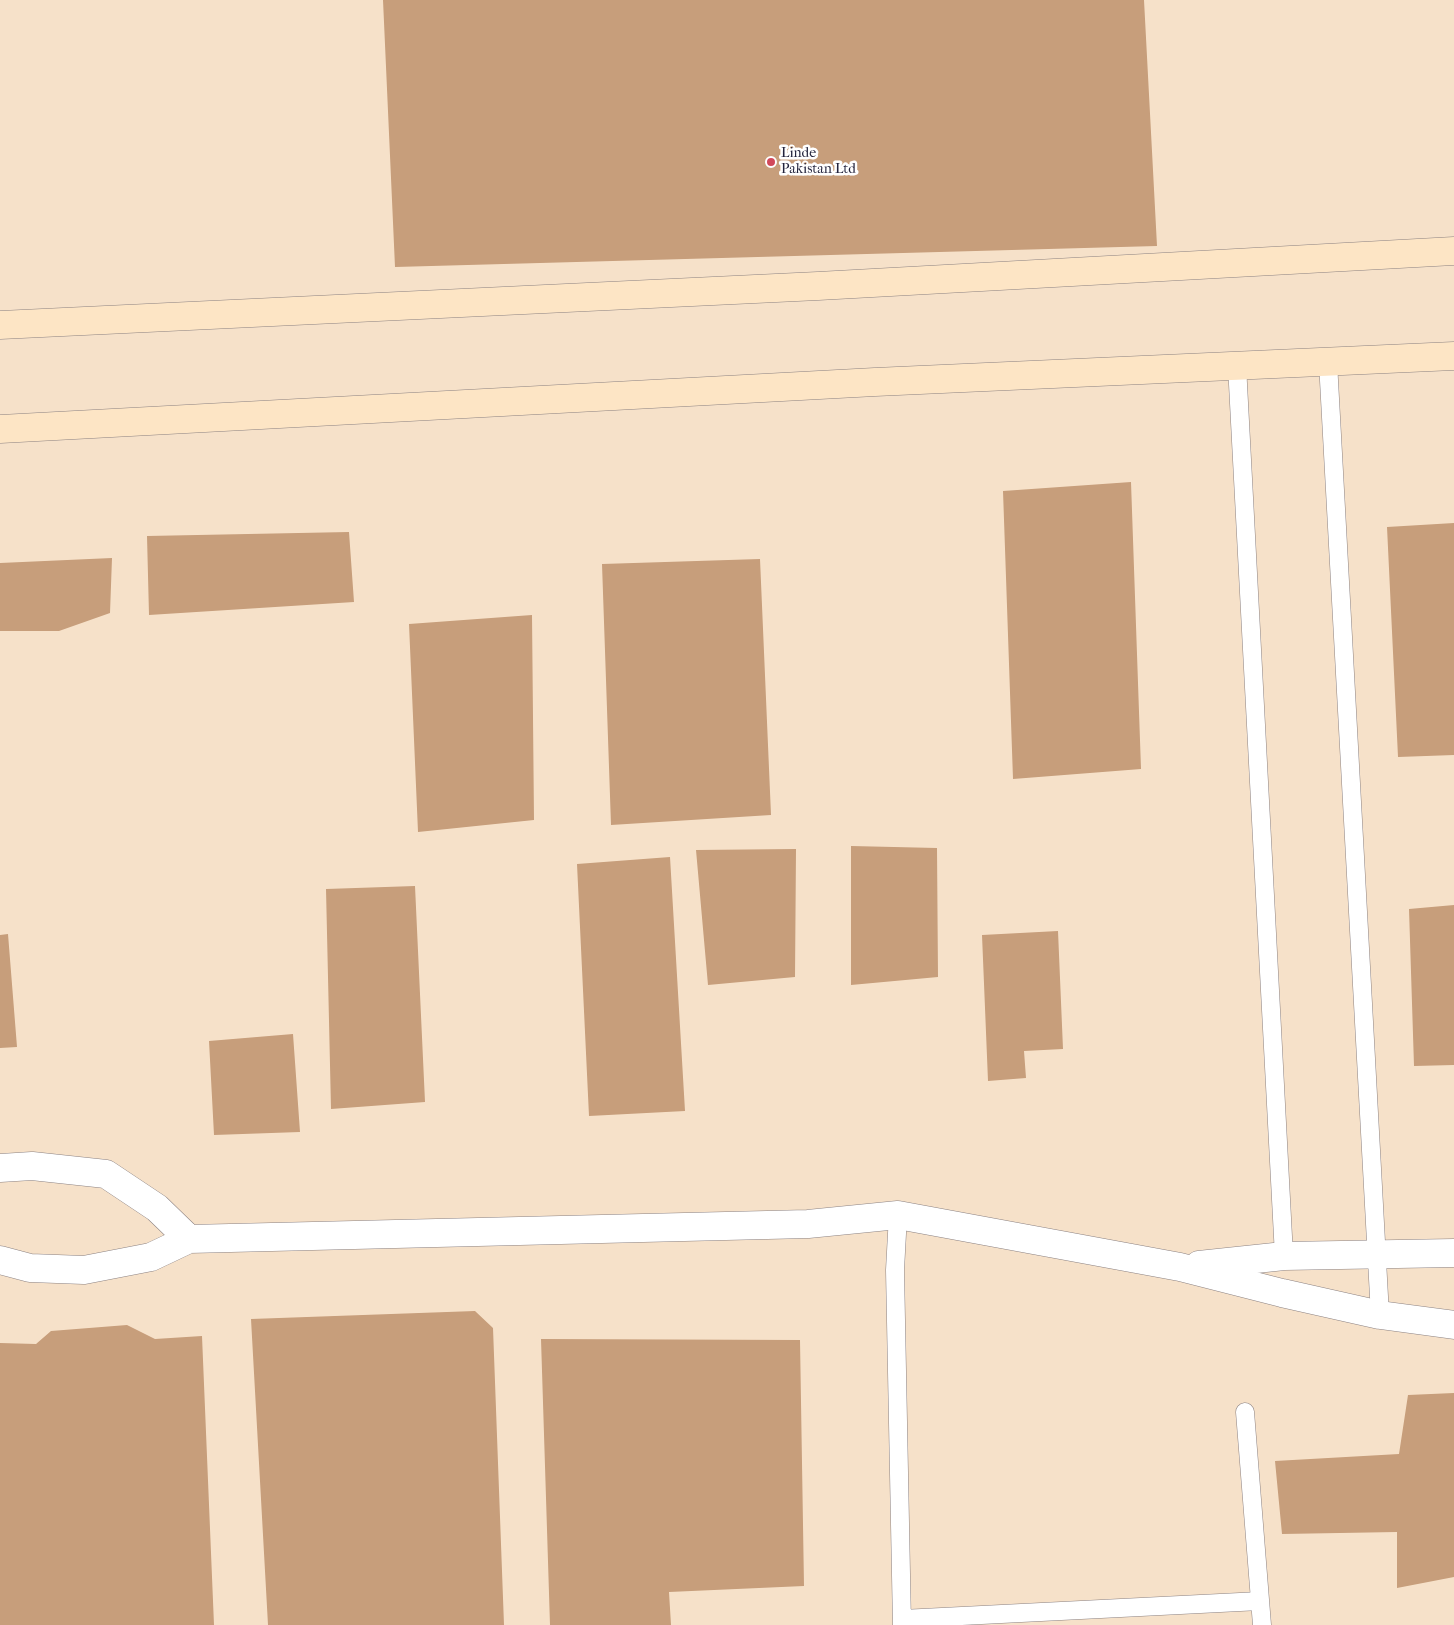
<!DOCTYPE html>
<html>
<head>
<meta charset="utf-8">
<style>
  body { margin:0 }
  canvas { display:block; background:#f6e1c9 }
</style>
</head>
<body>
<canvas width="1454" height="1625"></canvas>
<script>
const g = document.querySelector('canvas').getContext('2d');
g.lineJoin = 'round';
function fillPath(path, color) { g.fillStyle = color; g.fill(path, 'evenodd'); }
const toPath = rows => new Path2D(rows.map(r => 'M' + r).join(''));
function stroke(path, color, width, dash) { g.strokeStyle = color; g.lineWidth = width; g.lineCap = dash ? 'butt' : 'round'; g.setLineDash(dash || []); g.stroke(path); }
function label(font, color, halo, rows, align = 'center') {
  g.font = font + ' "IM FELL French Canon",serif'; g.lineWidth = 5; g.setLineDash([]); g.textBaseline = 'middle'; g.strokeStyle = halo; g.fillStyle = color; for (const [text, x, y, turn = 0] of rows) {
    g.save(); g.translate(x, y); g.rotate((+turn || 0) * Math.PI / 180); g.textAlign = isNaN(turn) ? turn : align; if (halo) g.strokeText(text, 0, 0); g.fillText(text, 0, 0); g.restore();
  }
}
const building = toPath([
  [383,0,1144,0,1157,246,395,267],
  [1131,482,1141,769,1013,779,1003,491],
  [1454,523,1454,755,1398,757,1387,527],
  [349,532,354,602,149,615,147,536],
  [112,558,110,613,59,631,0,631,0,563],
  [760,559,771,815,611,825,602,564],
  [532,615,534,820,418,832,409,624],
  [851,846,937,848,938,977,851,985],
  [796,849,795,977,708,985,696,850],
  [670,857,685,1111,589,1116,577,864],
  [415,886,425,1102,331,1109,326,889],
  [1454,905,1454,1065,1414,1066,1409,909],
  [1058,931,1063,1049,1024,1051,1026,1078,988,1081,982,935],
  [8,934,17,1047,0,1048,0,935],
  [293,1034,300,1132,214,1135,209,1041],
  [475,1311,493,1328,504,1625,268,1625,251,1319],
  [127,1325,155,1339,202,1336,214,1625,0,1625,0,1343,36,1344,51,1331],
  [541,1339,800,1340,804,1586,669,1592,671,1625,550,1625],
  [1454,1393,1454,1577,1397,1588,1397,1532,1282,1534,1275,1461,1399,1454,1408,1395]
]);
const lane = toPath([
  [1328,362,1380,1315],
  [1237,365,1284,1256],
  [898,1215,895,1270,902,1625],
  [1245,1412,1262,1625],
  [902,1619,1260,1601]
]);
const street = toPath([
  [0,1168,32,1166,106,1174,157,1208,189,1239],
  [0,1260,30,1268,84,1270,151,1257,189,1239,808,1224,898,1215,1180,1267,1282,1293,1380,1315,1454,1325],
  [1199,1265,1284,1256,1454,1253]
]);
const secondary = toPath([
  [0,325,818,286,1454,251],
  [0,429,875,382,1454,356]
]);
const markers = [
  [771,162,5,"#d1495b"]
];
const poiNames = [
  ["Linde",781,154],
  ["Pakistan Ltd",781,170]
];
fillPath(building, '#c79e7b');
stroke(lane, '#8c8282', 19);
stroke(street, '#8c8282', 29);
stroke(secondary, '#8c8282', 29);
stroke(lane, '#fff', 18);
stroke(street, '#fff', 28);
stroke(secondary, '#fde5c5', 28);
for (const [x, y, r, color] of markers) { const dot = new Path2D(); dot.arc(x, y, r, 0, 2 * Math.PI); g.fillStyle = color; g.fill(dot); stroke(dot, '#fff', 2); }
label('14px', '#22223b', '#fff', poiNames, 'left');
</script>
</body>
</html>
